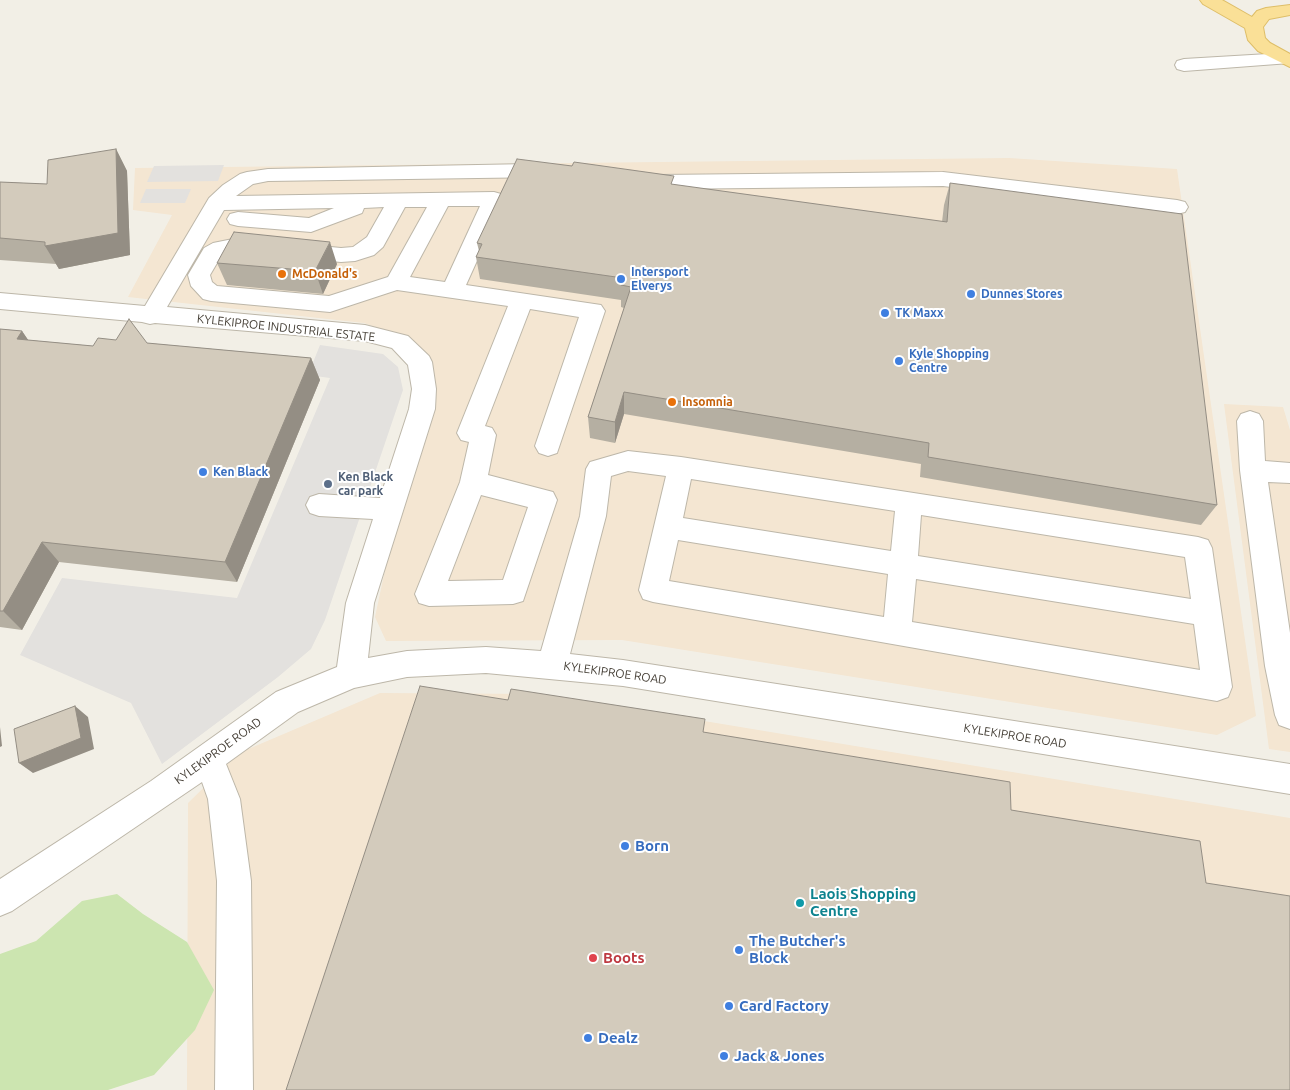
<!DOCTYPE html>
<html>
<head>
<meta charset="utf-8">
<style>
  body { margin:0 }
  canvas { display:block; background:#f2efe6 }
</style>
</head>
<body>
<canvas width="1290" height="1090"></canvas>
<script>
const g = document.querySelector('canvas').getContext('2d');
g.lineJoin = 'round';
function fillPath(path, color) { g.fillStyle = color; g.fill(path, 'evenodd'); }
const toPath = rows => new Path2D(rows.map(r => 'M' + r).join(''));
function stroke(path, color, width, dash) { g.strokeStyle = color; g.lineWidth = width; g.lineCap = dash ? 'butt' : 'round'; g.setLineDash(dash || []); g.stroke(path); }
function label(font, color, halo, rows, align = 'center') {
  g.font = font + ' Ubuntu,sans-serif'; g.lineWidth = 4; g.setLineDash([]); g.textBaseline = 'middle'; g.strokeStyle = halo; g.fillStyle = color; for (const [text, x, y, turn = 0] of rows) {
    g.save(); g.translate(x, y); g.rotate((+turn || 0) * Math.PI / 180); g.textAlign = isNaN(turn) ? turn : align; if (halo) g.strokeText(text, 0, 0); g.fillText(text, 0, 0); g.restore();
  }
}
const commercial = toPath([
  [1009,158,1177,169,1256,716,1217,735,622,640,386,641,375,617,391,542,433,379,414,341,364,323,128,297,172,215,133,210,135,168],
  [1224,404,1283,407,1290,430,1290,752,1269,749],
  [380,693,541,694,1290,818,1290,1090,187,1090,188,803,239,753]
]);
const green = toPath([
  [117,894,143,914,187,942,214,990,195,1030,154,1075,108,1090,0,1090,0,954,36,941,82,901]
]);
const parking = toPath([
  [224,165,218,181,147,182,154,166],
  [146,189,191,189,185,203,140,203],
  [320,345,383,354,398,367,403,390,325,620,311,649,278,677,162,764,131,703,20,655,62,578,237,598,330,378,308,375]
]);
const minor = toPath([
  [1285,53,1290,55,1290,63,1184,71,1177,69,1175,65,1177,61,1184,59,1285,53],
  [530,164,555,166,558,171,555,176,548,177,268,181,253,184,236,196,494,192,501,194,505,199,466,285,601,305,605,311,557,453,548,456,539,453,535,446,579,317,530,309,485,426,492,428,496,435,488,475,553,492,557,500,523,601,513,604,429,606,419,603,415,594,460,482,469,442,461,440,457,433,508,306,397,290,330,312,211,301,203,299,191,286,188,275,204,248,213,243,238,238,341,248,353,247,367,237,384,207,364,208,362,213,311,232,238,226,230,224,227,219,230,214,238,212,309,218,334,208,224,210,167,307,365,325,408,336,429,356,432,362,436,389,435,409,374,603,368,658,407,651,486,647,541,651,580,516,586,469,590,462,628,451,681,457,1198,537,1208,540,1212,548,1232,687,1228,697,1217,701,653,602,643,599,639,590,666,476,628,471,611,476,606,516,570,654,623,660,1290,764,1290,794,623,686,486,673,407,677,354,688,298,712,226,764,240,799,251,881,253,1090,215,1090,217,881,208,799,202,782,12,911,0,916,0,879,151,781,276,692,337,667,346,603,373,519,319,516,310,513,306,505,310,497,319,494,380,498,409,409,412,389,408,365,392,348,365,341,155,323,150,324,142,322,0,309,0,293,145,306,209,198,223,185,240,174,247,172,268,169,530,164],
  [448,206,480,206,445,282,410,277,448,206],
  [405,207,427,207,388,277,329,296,217,286,212,282,210,275,220,258,227,254,238,252,341,262,355,261,374,255,383,247,405,207],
  [691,479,895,511,891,551,683,518,691,479],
  [481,495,528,507,503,580,448,581,481,495],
  [921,515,1185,557,1191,599,918,556,921,515],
  [678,540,888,574,884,617,669,581,678,540],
  [916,579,1194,624,1200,670,912,622,916,579],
  [943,172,1177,200,1185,202,1188,207,1185,212,1177,214,943,186,658,189,631,185,628,180,631,175,638,173,658,175,943,172],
  [1250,411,1259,414,1263,421,1265,461,1290,463,1290,483,1268,482,1290,633,1290,729,1279,725,1275,715,1265,666,1240,470,1237,421,1241,414,1250,411]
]);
const major = toPath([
  [1200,0,1222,0,1252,17,1257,11,1266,8,1290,5,1290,15,1269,19,1263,27,1265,38,1270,43,1290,54,1290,67,1258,51,1248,40,1245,28,1203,4,1200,0]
]);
const wall = toPath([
  [116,149,127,171,130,255,59,269,56,264,0,260,0,182,47,184],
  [572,166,674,185,942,222,944,205,950,183,1217,505,1201,525,920,477,921,464,624,414,615,443,590,438,588,417,624,308,621,307,621,300,480,279,476,257,479,251,477,243],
  [217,263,337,264,323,294,227,285],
  [0,329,22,331,28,340,93,346,147,343,311,358,320,380,237,582,59,562,22,630,0,627]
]);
const shadedWall = toPath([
  [116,149,127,171,130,255,59,269,45,246],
  [330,242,337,264,323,294,315,271],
  [22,331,37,353,17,339],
  [311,358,320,380,237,582,225,562],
  [624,392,624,414,615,443,615,422],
  [42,542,59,562,22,630,3,611],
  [75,706,88,717,94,749,33,773,19,763],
  [0,727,2,746,0,747]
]);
const building = toPath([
  [116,149,118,233,45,246,45,242,0,238,0,182,47,184,48,160,116,149],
  [517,159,572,166,574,162,674,176,671,184,947,222,950,183,1182,214,1217,505,928,457,929,443,624,392,615,422,588,417,631,287,621,285,623,278,476,257,482,244,477,243,517,159],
  [234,232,330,242,315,271,217,263,234,232],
  [129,319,147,343,311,358,225,562,42,542,3,611,0,611,0,329,22,331,17,339,93,346,98,338,116,340,129,319],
  [420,686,508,700,511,689,705,719,703,732,1010,782,1011,810,1200,841,1206,883,1290,896,1290,1090,286,1090,420,686],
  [75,706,81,738,19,763,14,729,75,706]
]);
const markers = [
  [282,274,5,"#e8710a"],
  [621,279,5,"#3f7fe0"],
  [971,294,5,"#3f7fe0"],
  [885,313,5,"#3f7fe0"],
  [899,361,5,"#3f7fe0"],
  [672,402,5,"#e8710a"],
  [203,472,5,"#3f7fe0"],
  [328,484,5,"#5c6f8a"],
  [625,846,5,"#3f7fe0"],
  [800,903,5,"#0f9aa8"],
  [739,950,5,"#3f7fe0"],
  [593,958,5,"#e0444e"],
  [729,1006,5,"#3f7fe0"],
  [588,1038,5,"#3f7fe0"],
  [724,1056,5,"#3f7fe0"]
];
const shopNames = [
  ["Intersport",631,272],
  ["Elverys",631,286],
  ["Dunnes Stores",981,294],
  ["TK Maxx",895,313],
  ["Kyle Shopping",909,354],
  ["Centre",909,368],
  ["Ken Black",213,472]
];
const foodNames = [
  ["McDonald's",292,274],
  ["Insomnia",682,402]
];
const streetNames = [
  ["KYLEKIPROE INDUSTRIAL ESTATE",286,328,6],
  ["KYLEKIPROE ROAD",615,673,8],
  ["KYLEKIPROE ROAD",1015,736,9],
  ["KYLEKIPROE ROAD",218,751,-36]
];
const serviceNames = [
  ["Ken Black",338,477],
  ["car park",338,491]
];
const nearShopnames = [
  ["Born",635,846],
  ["The Butcher's",749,941],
  ["Block",749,958],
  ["Card Factory",739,1006],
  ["Dealz",598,1038],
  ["Jack & Jones",734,1056]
];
const nearCulturenames = [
  ["Laois Shopping",810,894],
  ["Centre",810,911]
];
const nearHealthnames = [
  ["Boots",603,958]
];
fillPath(commercial, '#f4e6d2');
fillPath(green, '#cce5b0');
fillPath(parking, '#e3e1de');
stroke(minor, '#bdb7a9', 2);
stroke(major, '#debe68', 2);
fillPath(minor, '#fff');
fillPath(major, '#fae097');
fillPath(wall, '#b5afa2');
fillPath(shadedWall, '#948e84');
fillPath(building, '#d3cbbc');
stroke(building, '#948e84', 1);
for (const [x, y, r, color] of markers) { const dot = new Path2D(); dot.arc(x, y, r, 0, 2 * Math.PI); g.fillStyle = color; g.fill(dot); stroke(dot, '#fff', 2); }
label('bold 12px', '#366cbe', '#fff', shopNames, 'left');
label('bold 12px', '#c56008', '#fff', foodNames, 'left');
label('12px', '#453f36', '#fff', streetNames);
label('bold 12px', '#4e5e75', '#fff', serviceNames, 'left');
label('bold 15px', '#366cbe', '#fff', nearShopnames, 'left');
label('bold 15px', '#0d838f', '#fff', nearCulturenames, 'left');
label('bold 15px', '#be3a42', '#fff', nearHealthnames, 'left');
</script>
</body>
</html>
